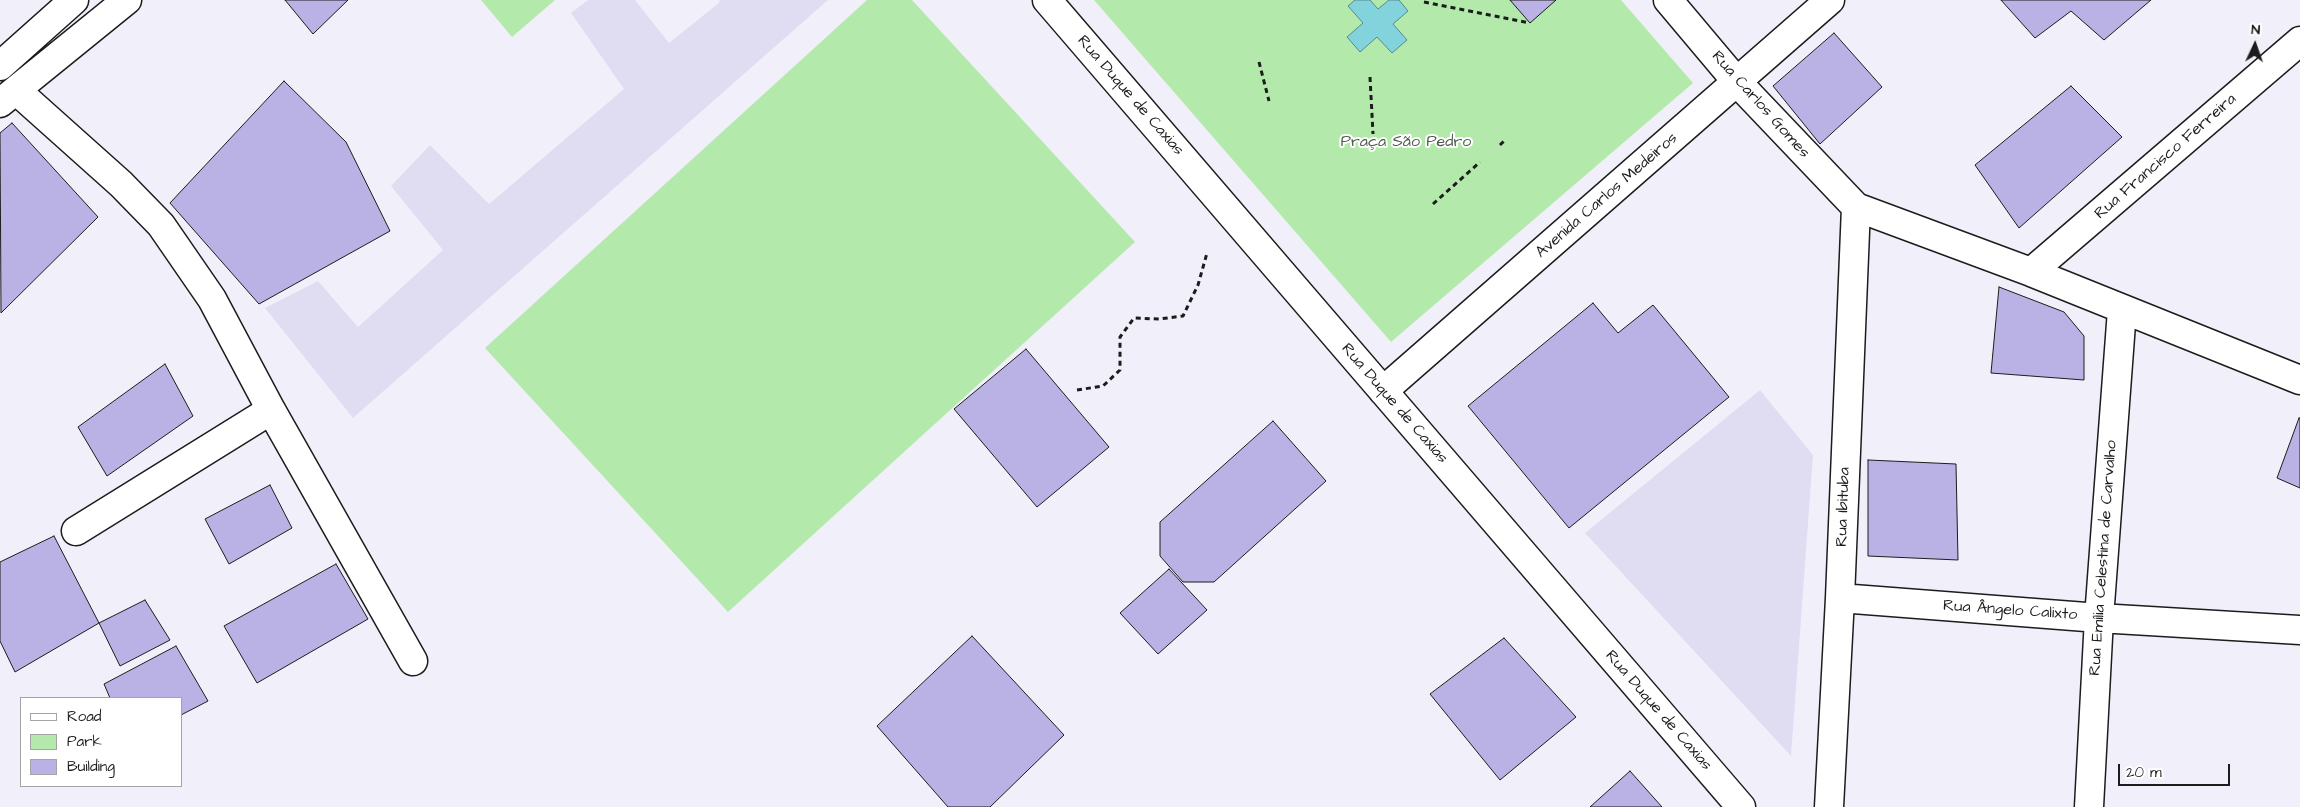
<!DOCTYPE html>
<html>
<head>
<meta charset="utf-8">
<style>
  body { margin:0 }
  #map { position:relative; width:2300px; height:807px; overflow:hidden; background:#f1f0fa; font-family:"Architects Daughter",sans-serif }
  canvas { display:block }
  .legend { position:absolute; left:20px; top:697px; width:162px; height:90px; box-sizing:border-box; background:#fff; border:1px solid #a4a4a4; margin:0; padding:6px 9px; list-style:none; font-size:15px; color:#1c1c1c }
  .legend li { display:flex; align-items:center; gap:10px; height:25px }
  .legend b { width:25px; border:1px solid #a4a4a4 }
  .north { position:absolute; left:2230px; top:20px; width:50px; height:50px; -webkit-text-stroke:4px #fff; paint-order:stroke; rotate:3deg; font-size:14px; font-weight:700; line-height:20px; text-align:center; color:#1c1c1c }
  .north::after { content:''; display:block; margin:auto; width:18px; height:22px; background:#1c1c1c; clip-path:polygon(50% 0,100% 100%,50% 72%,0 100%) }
  .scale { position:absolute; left:2118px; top:764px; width:112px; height:22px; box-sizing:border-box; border:2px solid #1c1c1c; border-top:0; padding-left:6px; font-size:15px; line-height:18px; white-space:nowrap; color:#1c1c1c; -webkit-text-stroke:4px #fff; paint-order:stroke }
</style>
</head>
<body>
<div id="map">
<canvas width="2300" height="807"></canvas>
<ul class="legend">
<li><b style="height:6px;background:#fff"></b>Road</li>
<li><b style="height:14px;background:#b3e9ab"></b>Park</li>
<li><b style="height:14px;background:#bab2e4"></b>Building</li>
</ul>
<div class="north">N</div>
<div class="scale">20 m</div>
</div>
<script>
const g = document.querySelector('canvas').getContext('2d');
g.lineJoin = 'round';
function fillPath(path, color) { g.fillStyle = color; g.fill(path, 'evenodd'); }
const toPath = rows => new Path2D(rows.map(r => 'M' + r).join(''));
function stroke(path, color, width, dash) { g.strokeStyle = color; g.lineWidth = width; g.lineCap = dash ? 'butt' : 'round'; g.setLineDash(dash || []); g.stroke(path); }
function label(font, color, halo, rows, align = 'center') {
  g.font = font + ' "Architects Daughter",sans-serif'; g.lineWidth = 4; g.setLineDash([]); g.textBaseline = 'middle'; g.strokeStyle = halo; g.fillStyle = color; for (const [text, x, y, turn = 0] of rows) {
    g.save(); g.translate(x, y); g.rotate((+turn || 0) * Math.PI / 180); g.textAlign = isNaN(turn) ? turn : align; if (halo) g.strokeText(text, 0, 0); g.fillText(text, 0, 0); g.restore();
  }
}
const built = toPath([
  [588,0,635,0,669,43,720,2,719,0,828,0,353,418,265,308,318,281,358,327,443,250,391,186,430,145,489,204,624,89,571,13],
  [1760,390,1813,455,1791,756,1585,533]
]);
const green = toPath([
  [481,0,555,0,512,37],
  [867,0,912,0,1135,242,728,612,485,348],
  [1094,0,1621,0,1693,83,1391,342]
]);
const water = toPath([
  [1355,0,1370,0,1378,9,1389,0,1399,0,1408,11,1393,24,1407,40,1392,53,1377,37,1360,52,1347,37,1363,23,1348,6,1355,0]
]);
const building = toPath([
  [285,0,348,0,313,34,285,0],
  [1510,0,1556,0,1530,23,1510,0],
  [2001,0,2151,0,2104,40,2071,11,2035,38,2001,0],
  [1834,33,1882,87,1820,144,1773,86,1834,33],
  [284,81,346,142,390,231,259,304,170,203,284,81],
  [2071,86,2122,137,2019,228,1975,165,2071,86],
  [12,123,98,217,1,313,0,133,12,123],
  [1999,287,2064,312,2084,336,2084,380,1991,373,1999,287],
  [1593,303,1618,333,1653,305,1729,397,1569,528,1468,406,1593,303],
  [1026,349,1109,447,1037,507,954,409,1026,349],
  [165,364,193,416,107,476,78,427,165,364],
  [2299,418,2300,418,2300,488,2277,478,2299,418],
  [1273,421,1326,481,1214,582,1183,582,1160,556,1160,522,1273,421],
  [1868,460,1956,464,1958,560,1868,556,1868,460],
  [270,485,292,528,229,564,205,519,270,485],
  [54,536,99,623,15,672,0,641,0,562,54,536],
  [336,564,368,619,257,683,224,626,336,564],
  [1169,569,1207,610,1158,654,1120,613,1169,569],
  [145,600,170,640,120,666,99,623,145,600],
  [972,636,1064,735,990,807,948,807,877,726,972,636],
  [1504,638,1576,717,1500,780,1430,694,1504,638],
  [176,646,208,701,181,715,181,698,110,698,104,684,176,646],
  [1630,771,1662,807,1590,807,1630,771]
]);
const path = toPath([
  [1424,2,1530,23],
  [1259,62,1269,101],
  [1370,77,1373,134],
  [1500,145,1504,141],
  [1433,204,1480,162],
  [1077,390,1103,386,1120,370,1120,337,1134,318,1159,319,1183,316,1198,285,1207,253]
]);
const minor = toPath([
  [1047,0,1741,807],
  [1668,0,1737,82,1856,207,2031,272,2300,380],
  [0,66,74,0],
  [17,91,121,184,161,225,212,299,271,410,413,661],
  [0,103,127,0],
  [2031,272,2300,41],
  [1383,391,1830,0],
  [76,531,271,410],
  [1840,598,2099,618,2300,630],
  [1829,807,1840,598,1856,207],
  [2089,807,2099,618,2122,310]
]);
const streetNames = [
  ["Rua Duque de Caxias",1130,96,49],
  ["Rua Carlos Gomes",1760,105,48],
  ["Rua Francisco Ferreira",2166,157,-41],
  ["Avenida Carlos Medeiros",1607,196,-41],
  ["Rua Duque de Caxias",1394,404,49],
  ["Rua Ibituba",1844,507,-88],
  ["Rua Emília Celestina de Carvalho",2104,558,-86],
  ["Rua Ângelo Calixto",2010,611,4],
  ["Rua Duque de Caxias",1658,711,49]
];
const parkNames = [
  ["Praça São Pedro",1406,143]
];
fillPath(built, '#e0ddf3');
fillPath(green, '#b3e9ab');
fillPath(water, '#82d3dc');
stroke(water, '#598a8f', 1);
fillPath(building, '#bab2e4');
stroke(building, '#1c1c1c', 1);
stroke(minor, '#1c1c1c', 31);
stroke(path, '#1c1c1c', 3, [5, 4]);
stroke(minor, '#fff', 28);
label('16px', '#1c1c1c', '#fff', streetNames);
label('16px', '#495a47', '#fff', parkNames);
</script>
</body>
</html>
